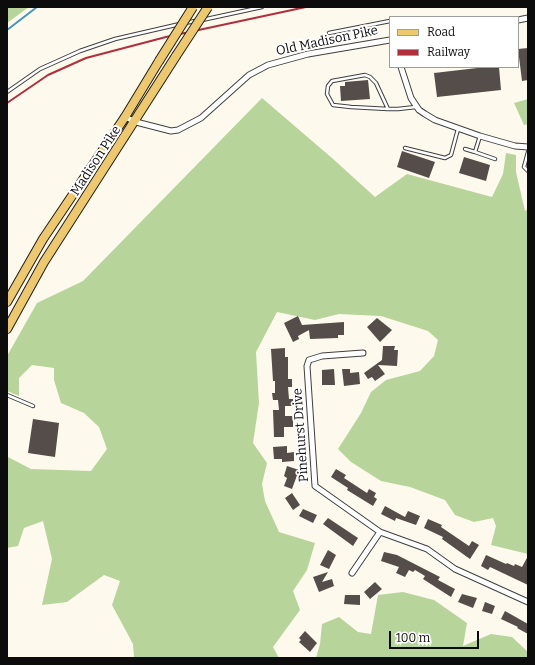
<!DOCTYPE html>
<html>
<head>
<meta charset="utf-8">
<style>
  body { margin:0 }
  #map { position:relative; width:535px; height:665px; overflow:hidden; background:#fef9ed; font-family:Bitter,serif }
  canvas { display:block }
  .frame { position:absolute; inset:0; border:8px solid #0c0c0c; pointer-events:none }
  .legend { position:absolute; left:389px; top:16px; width:130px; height:52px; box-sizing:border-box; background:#fff; border:1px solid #9e9e9e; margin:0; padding:5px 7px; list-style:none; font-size:12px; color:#0c0c0c }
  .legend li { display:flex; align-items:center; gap:8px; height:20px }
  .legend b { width:20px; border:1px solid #9e9e9e }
  .scale { position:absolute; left:389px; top:631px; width:90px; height:18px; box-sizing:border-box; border:2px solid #0c0c0c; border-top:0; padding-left:5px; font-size:12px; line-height:14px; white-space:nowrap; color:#0c0c0c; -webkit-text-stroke:3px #fff; paint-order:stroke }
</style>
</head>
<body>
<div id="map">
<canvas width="535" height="665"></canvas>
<div class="frame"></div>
<ul class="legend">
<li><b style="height:5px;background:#eec86d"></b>Road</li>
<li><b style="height:5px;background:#b12f3c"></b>Railway</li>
</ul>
<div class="scale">100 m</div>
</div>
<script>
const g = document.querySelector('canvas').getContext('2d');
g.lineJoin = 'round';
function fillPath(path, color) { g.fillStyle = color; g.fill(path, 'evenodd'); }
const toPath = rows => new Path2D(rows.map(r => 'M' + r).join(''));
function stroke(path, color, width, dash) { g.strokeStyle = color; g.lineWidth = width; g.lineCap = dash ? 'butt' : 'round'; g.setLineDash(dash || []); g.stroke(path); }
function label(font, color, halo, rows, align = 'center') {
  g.font = font + ' Bitter,serif'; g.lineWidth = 4; g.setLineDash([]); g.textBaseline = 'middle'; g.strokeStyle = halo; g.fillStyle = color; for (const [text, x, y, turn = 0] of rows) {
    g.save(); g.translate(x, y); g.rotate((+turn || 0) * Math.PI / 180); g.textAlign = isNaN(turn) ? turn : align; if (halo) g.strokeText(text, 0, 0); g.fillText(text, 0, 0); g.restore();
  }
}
const forest = toPath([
  [7,7,29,7,7,23],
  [262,98,332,158,375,197,407,174,492,197,503,174,506,153,516,155,516,172,525,211,528,209,528,554,491,545,496,526,493,518,474,522,455,515,445,500,410,487,381,481,351,462,338,449,361,413,371,392,386,380,420,371,434,356,438,340,428,331,381,316,339,314,315,320,277,312,256,352,259,403,253,443,267,463,262,484,265,501,279,532,315,543,307,570,293,591,300,610,273,647,279,658,134,658,133,644,112,605,120,581,104,575,67,602,42,605,52,559,43,521,24,528,18,546,7,548,7,415,8,457,31,469,91,471,107,449,99,427,84,413,61,403,54,380,54,368,32,365,19,378,19,396,7,391,7,356,37,303,83,281],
  [528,99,528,124,524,125,514,103],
  [403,592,434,600,467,623,463,646,491,634,512,637,528,652,528,658,316,658,320,644,322,624,339,617,358,632,371,634,378,595]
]);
const stream = toPath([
  [7,30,37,7]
]);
const building = toPath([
  [528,48,528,80,522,81,518,49],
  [486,67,499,67,501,90,437,97,434,73],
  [368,80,370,99,341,101,340,86,345,86,345,82],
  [402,151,435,162,429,178,397,167],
  [464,157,490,165,486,181,459,173],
  [298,316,302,325,344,322,344,335,338,335,338,338,310,339,309,330,298,336,299,339,293,342,284,323],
  [377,318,392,330,380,342,367,327],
  [383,346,395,346,394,350,398,350,397,366,378,365,385,374,375,381,372,377,368,379,364,373,382,360],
  [285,348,285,357,288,357,288,379,292,379,292,387,288,387,289,399,293,399,294,406,285,406,285,416,293,416,293,427,284,427,284,437,274,437,273,410,279,410,278,400,273,400,272,393,275,393,275,381,273,381,271,349],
  [334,369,335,385,322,385,322,370],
  [342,369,350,369,350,373,359,372,360,384,344,386],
  [33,419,59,423,55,457,28,453],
  [287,446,287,453,294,452,294,461,282,462,282,459,274,459,273,447],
  [287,466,299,470,292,489,284,486,287,478,284,476],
  [336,469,346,475,344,478,367,493,369,489,376,493,374,497,377,499,373,506,347,490,348,488,331,477],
  [292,493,300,505,293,510,285,498],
  [385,506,405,517,408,511,420,516,416,525,396,518,395,521,381,514],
  [303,509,317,515,313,523,299,516],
  [328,518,358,538,353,546,323,524],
  [428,519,442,525,441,527,469,546,472,541,479,545,470,559,442,539,443,537,424,528],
  [328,550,336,555,329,569,320,565],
  [384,552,397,555,440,577,438,580,455,589,451,597,423,579,425,576,415,570,413,572,409,570,405,577,396,573,399,567,381,561],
  [486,555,506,564,507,563,514,566,515,564,522,567,528,556,528,585,490,567,488,570,481,566],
  [328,572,322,582,332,579,334,586,319,592,313,577],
  [375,582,382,589,370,599,364,592],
  [462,594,477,598,473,608,458,602],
  [345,595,360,595,360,605,344,604],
  [485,602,495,606,492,614,482,611],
  [505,611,528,624,528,634,517,628,518,627,501,619],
  [305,631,317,643,310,652,299,642,301,640,299,638]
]);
const lane = toPath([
  [202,20,262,7],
  [185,23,195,21],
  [329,33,390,21],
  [7,92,40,69,80,51,115,39,180,24],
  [388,109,376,83,370,77,365,75,332,81,328,86,327,94,333,105,351,107,388,109,398,109,416,107],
  [480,136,475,152,495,159],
  [405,148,445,158,451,155,458,129],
  [465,149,475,152],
  [528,152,524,167,528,171],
  [7,395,33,406]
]);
const street = toPath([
  [518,20,528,18],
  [401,67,411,98,419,110,425,114,435,120,480,136,515,146,528,147],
  [125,117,136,122,171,131,178,130,201,118,249,75,268,65,308,54,390,40],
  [363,353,322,356,309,360,307,366,315,486,380,532,427,549,455,569,528,602],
  [352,573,380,532]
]);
const primary = toPath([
  [7,302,43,239,125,117,159,61],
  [7,329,44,262,176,56]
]);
const rail = toPath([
  [7,103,48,75,86,58,166,37,306,7]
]);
const primaryBridge = toPath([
  [176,56,208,7],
  [159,61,193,7]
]);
const streetNames = [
  ["Old Madison Pike",327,41,-12],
  ["Madison Pike",96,161,-57],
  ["Pinehurst Drive",301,435,-94]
];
fillPath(forest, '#b7d59a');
stroke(stream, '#4296c2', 2);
fillPath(building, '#544d49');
stroke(lane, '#3f3f3f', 4.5);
stroke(street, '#3f3f3f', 7);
stroke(primary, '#1d1d1d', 10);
stroke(lane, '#fff', 2.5);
stroke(street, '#fff', 5);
stroke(primary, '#eec86d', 8);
stroke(rail, '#b12f3c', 2);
stroke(primaryBridge, '#1d1d1d', 10, []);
stroke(primaryBridge, '#eec86d', 8);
label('13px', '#0c0c0c', '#fff', streetNames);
</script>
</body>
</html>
